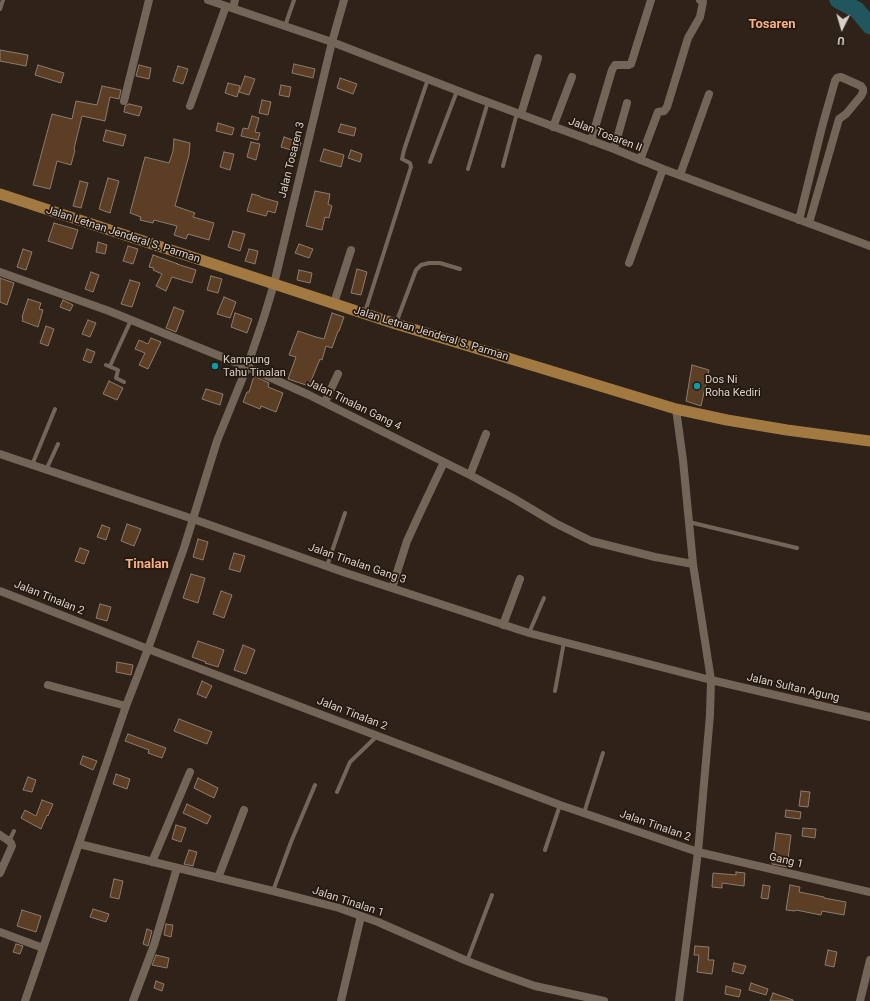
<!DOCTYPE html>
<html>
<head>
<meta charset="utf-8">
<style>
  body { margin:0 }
  #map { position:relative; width:870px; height:1001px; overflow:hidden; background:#2f2219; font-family:Roboto,sans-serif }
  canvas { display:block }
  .north { position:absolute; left:822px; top:8px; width:40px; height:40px; -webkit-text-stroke:3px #25190f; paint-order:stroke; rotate:185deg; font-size:11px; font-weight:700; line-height:16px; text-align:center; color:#d9d0ca }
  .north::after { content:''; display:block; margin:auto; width:14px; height:18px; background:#d9d0ca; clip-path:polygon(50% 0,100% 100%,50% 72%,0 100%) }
</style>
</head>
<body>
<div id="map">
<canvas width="870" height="1001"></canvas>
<div class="north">U</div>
</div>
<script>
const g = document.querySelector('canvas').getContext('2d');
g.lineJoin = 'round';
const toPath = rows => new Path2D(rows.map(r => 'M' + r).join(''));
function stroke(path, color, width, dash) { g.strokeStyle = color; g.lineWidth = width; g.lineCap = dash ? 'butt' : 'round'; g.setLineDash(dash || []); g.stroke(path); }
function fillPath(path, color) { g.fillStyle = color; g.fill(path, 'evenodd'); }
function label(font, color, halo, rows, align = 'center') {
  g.font = font + ' Roboto,sans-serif'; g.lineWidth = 3.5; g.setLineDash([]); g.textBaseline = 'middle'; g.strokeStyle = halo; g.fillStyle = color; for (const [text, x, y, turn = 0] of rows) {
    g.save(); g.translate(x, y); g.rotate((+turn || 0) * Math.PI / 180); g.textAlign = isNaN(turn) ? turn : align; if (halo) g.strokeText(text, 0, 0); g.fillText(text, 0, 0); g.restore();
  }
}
const river = toPath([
  [838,0,857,10,870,26]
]);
const building = toPath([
  [0,50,28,55,26,66,0,61,0,50],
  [294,64,315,69,313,78,292,73,294,64],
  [38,65,64,73,61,83,35,75,38,65],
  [139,65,151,68,149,79,136,76,139,65],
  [178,66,188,69,183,84,173,81,178,66],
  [245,76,255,79,249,95,239,92,245,76],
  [340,78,357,84,353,94,337,88,340,78],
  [228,83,240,86,237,97,225,93,228,83],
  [281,85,291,87,289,97,279,95,281,85],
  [102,86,121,90,119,99,110,97,105,121,82,116,74,149,75,150,71,165,57,161,50,189,33,185,52,114,72,119,76,101,97,105,102,86],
  [262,100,271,102,268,115,259,113,262,100],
  [129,104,142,107,139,116,124,112,125,106,129,104],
  [252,116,259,118,255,132,260,133,258,140,241,136,243,128,248,129,252,116],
  [218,123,234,128,232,135,216,131,218,123],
  [341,124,356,128,354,136,338,132,341,124],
  [106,130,126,135,123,146,103,141,106,130],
  [284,137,301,143,298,152,281,147,284,137],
  [174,139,190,143,189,155,175,206,195,213,193,217,214,223,209,240,188,234,186,239,174,235,177,226,154,220,153,223,140,220,141,217,130,213,145,157,169,163,173,151,174,139],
  [251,142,260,144,256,160,247,157,251,142],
  [324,149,344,155,341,167,320,161,324,149],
  [351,150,362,154,360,162,348,158,351,150],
  [224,152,234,154,230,170,220,167,224,152],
  [108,178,119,181,110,213,99,209,108,178],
  [80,181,88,183,81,208,73,206,80,181],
  [315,191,330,194,328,204,332,206,329,218,325,217,322,230,306,226,315,191],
  [252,194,260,196,260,197,278,202,275,213,268,211,266,216,247,211,252,194],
  [54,223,78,230,72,249,48,241,54,223],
  [233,231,245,234,240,251,228,247,233,231],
  [98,242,107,245,105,254,96,252,98,242],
  [299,244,313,249,309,258,295,253,299,244],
  [128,246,138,249,133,264,123,261,128,246],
  [23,249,32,252,26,270,17,267,23,249],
  [249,249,258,251,255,264,245,261,249,249],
  [153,255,178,264,177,264,196,270,192,283,172,277,166,291,156,286,162,274,153,270,154,268,149,267,153,255],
  [357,269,367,272,361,295,351,293,357,269],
  [299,270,312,273,310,283,297,280,299,270],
  [91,272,99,275,93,292,85,289,91,272],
  [211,276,222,279,218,293,207,290,211,276],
  [0,278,14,283,7,305,0,302,0,278],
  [130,280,140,283,132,307,121,304,130,280],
  [224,297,236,302,230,318,217,314,224,297],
  [28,299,41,303,39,309,43,310,38,327,22,321,23,318,22,317,28,299],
  [63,300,73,305,70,311,60,307,63,300],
  [174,307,184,311,176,332,166,328,174,307],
  [235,313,252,319,247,333,231,327,235,313],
  [332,313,344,317,339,331,338,331,332,348,326,346,322,360,320,359,309,386,288,379,296,357,289,355,298,331,316,337,324,339,332,313],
  [88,320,96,323,90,337,82,334,88,320],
  [46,326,54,329,48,346,40,343,46,326],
  [151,338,161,342,148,369,139,365,145,353,135,349,139,340,148,344,151,338],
  [87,349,95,352,91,363,83,360,87,349],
  [692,365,709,370,701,406,686,401,692,365],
  [254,376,269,383,268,387,283,393,276,412,261,406,260,409,243,402,247,392,249,392,254,376],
  [109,381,123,388,117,400,103,394,109,381],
  [206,389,223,394,220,405,202,399,206,389],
  [127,524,141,529,134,546,121,541,127,524],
  [102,525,110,528,106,540,97,537,102,525],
  [198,539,208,542,203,560,193,557,198,539],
  [80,548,89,551,84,564,75,561,80,548],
  [234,553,245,556,240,572,229,569,234,553],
  [191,574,205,578,198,603,183,598,191,574],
  [221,591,232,595,224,618,213,614,221,591],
  [100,604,111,607,107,621,96,618,100,604],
  [198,641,224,650,218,667,205,663,206,662,192,657,198,641],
  [243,645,255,650,246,674,234,670,243,645],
  [117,662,133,665,131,675,116,672,117,662],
  [202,681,212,686,206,698,197,694,202,681],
  [179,719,212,732,207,744,174,731,179,719],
  [128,734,166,748,162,758,148,753,149,750,125,741,128,734],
  [83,756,97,761,93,770,80,764,83,756],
  [116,774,130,779,127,789,113,784,116,774],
  [28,777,36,780,32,792,23,790,28,777],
  [198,778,218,788,214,798,194,788,198,778],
  [801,791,810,792,808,807,799,806,801,791],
  [42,800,53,804,48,816,47,815,41,829,21,818,25,810,36,816,42,800],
  [187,804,211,816,207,824,183,813,187,804],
  [786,810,801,812,800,819,785,817,786,810],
  [176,825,186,828,181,842,172,839,176,825],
  [803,828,816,829,815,838,802,836,803,828],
  [776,833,791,835,787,867,772,864,776,833],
  [189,850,197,852,193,866,184,864,189,850],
  [736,872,745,873,744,886,722,883,722,888,712,887,713,873,736,875,736,872],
  [114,879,123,881,119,899,110,897,114,879],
  [763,885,770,886,768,899,761,898,763,885],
  [790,885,800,887,799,892,824,897,824,898,846,902,844,915,822,911,821,915,796,910,795,911,786,910,790,885],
  [93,909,109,914,106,922,90,917,93,909],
  [22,910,41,916,36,932,17,926,22,910],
  [166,924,173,925,171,937,164,935,166,924],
  [147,929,152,931,148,946,143,944,147,929],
  [16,944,23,946,20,954,13,952,16,944],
  [695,946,709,947,708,960,714,960,712,974,697,972,699,955,694,955,695,946],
  [828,950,837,952,834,967,825,965,828,950],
  [156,955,169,958,167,968,152,965,156,955],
  [734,963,746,966,743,974,732,971,734,963],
  [156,981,164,984,162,991,154,988,156,981],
  [751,983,768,989,766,995,749,990,751,983],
  [726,986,741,990,739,997,725,994,726,986],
  [773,993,793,1000,793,1001,770,1001,773,993]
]);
const service = toPath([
  [0,9,3,0],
  [285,26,294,0],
  [430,162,457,91],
  [503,166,517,113],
  [468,169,488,102],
  [365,312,411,167,410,163,402,159,404,150,428,79],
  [396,323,416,270,421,265,429,263,440,263,460,269],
  [106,365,118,370,116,378,124,382],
  [110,366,131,320],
  [32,465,55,409],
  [46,470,58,444],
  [689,522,797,548],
  [327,566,345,513],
  [529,633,544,598],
  [555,691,564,642],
  [337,792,350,762,377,736],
  [584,813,603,753],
  [9,841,14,831],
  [545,850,560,805],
  [273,891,291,842,315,785],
  [467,961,492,895]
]);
const minor = toPath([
  [208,0,332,42,474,97,614,149,663,169,870,246],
  [233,8,235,0],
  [124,101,149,0],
  [190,106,226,6],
  [521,114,538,58],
  [553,127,572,77],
  [591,141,612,70,615,65,629,65,631,64,651,0],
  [614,149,627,103],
  [640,160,658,112,664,111,667,107,688,38,700,17,703,2,700,0],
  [680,175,709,94],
  [799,220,822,127,835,81,837,78,841,77,861,86,863,89,863,92,861,96,846,114,839,119,809,223],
  [629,263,663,169],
  [0,272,109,311,247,367,309,395,470,475,513,498,555,523,591,541,655,557,693,564],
  [334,303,351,250],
  [325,402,338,374],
  [676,409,683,460,693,564,711,680,710,715,698,852,679,1001],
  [0,454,193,519,346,573,529,633,711,680,870,717],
  [470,475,486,434],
  [392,588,407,541,418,517,444,462],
  [0,591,148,649,560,805,698,852,870,892],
  [503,625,520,579],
  [48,685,126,706],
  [0,835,9,841,11,843,12,846,0,873],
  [79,844,273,891,339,908,378,922,467,961,501,974,535,986,604,1001],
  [152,862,190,772],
  [218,878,244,810],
  [0,932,43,948],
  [25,1001,126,706,148,649,184,548,217,441,247,367,264,317,274,284,332,42,344,0],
  [133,1001,154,945,177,868],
  [341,1001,361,916],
  [860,1001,870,960]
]);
const primary = toPath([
  [0,194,396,324,676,409,727,420,787,430,870,441]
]);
const markers = [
  [215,366,4,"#0f9aa8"],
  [697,386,4,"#0f9aa8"]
];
const streetNames = [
  ["Jalan Tosaren II",605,135,21],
  ["Jalan Tosaren 3",292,160,-76],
  ["Jalan Letnan Jenderal S. Parman",123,235,18],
  ["Jalan Letnan Jenderal S. Parman",431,334,17],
  ["Jalan Tinalan Gang 4",354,405,26],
  ["Jalan Tinalan Gang 3",357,564,19],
  ["Jalan Tinalan 2",49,598,22],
  ["Jalan Sultan Agung",793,688,13],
  ["Jalan Tinalan 2",352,714,21],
  ["Jalan Tinalan 2",655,826,19],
  ["Gang 1",786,861,13],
  ["Jalan Tinalan 1",348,902,18]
];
const poiNames = [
  ["Kampung",223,360],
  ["Tahu Tinalan",223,373],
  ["Dos Ni",705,380],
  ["Roha Kediri",705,393]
];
const quarterNames = [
  ["Tosaren",772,25],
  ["Tinalan",147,565]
];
stroke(river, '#21565f', 17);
fillPath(building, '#5b3e24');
stroke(building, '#8c7c70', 1);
stroke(service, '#746559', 4);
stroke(minor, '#746559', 8);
stroke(primary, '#a27a41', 11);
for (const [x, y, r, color] of markers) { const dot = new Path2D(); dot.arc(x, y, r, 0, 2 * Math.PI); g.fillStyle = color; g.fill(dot); stroke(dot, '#25190f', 1.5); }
label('11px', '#d9d0ca', '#25190f', streetNames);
label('11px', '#d9d0ca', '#25190f', poiNames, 'left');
label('bold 13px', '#f5b084', '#25190f', quarterNames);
</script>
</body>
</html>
